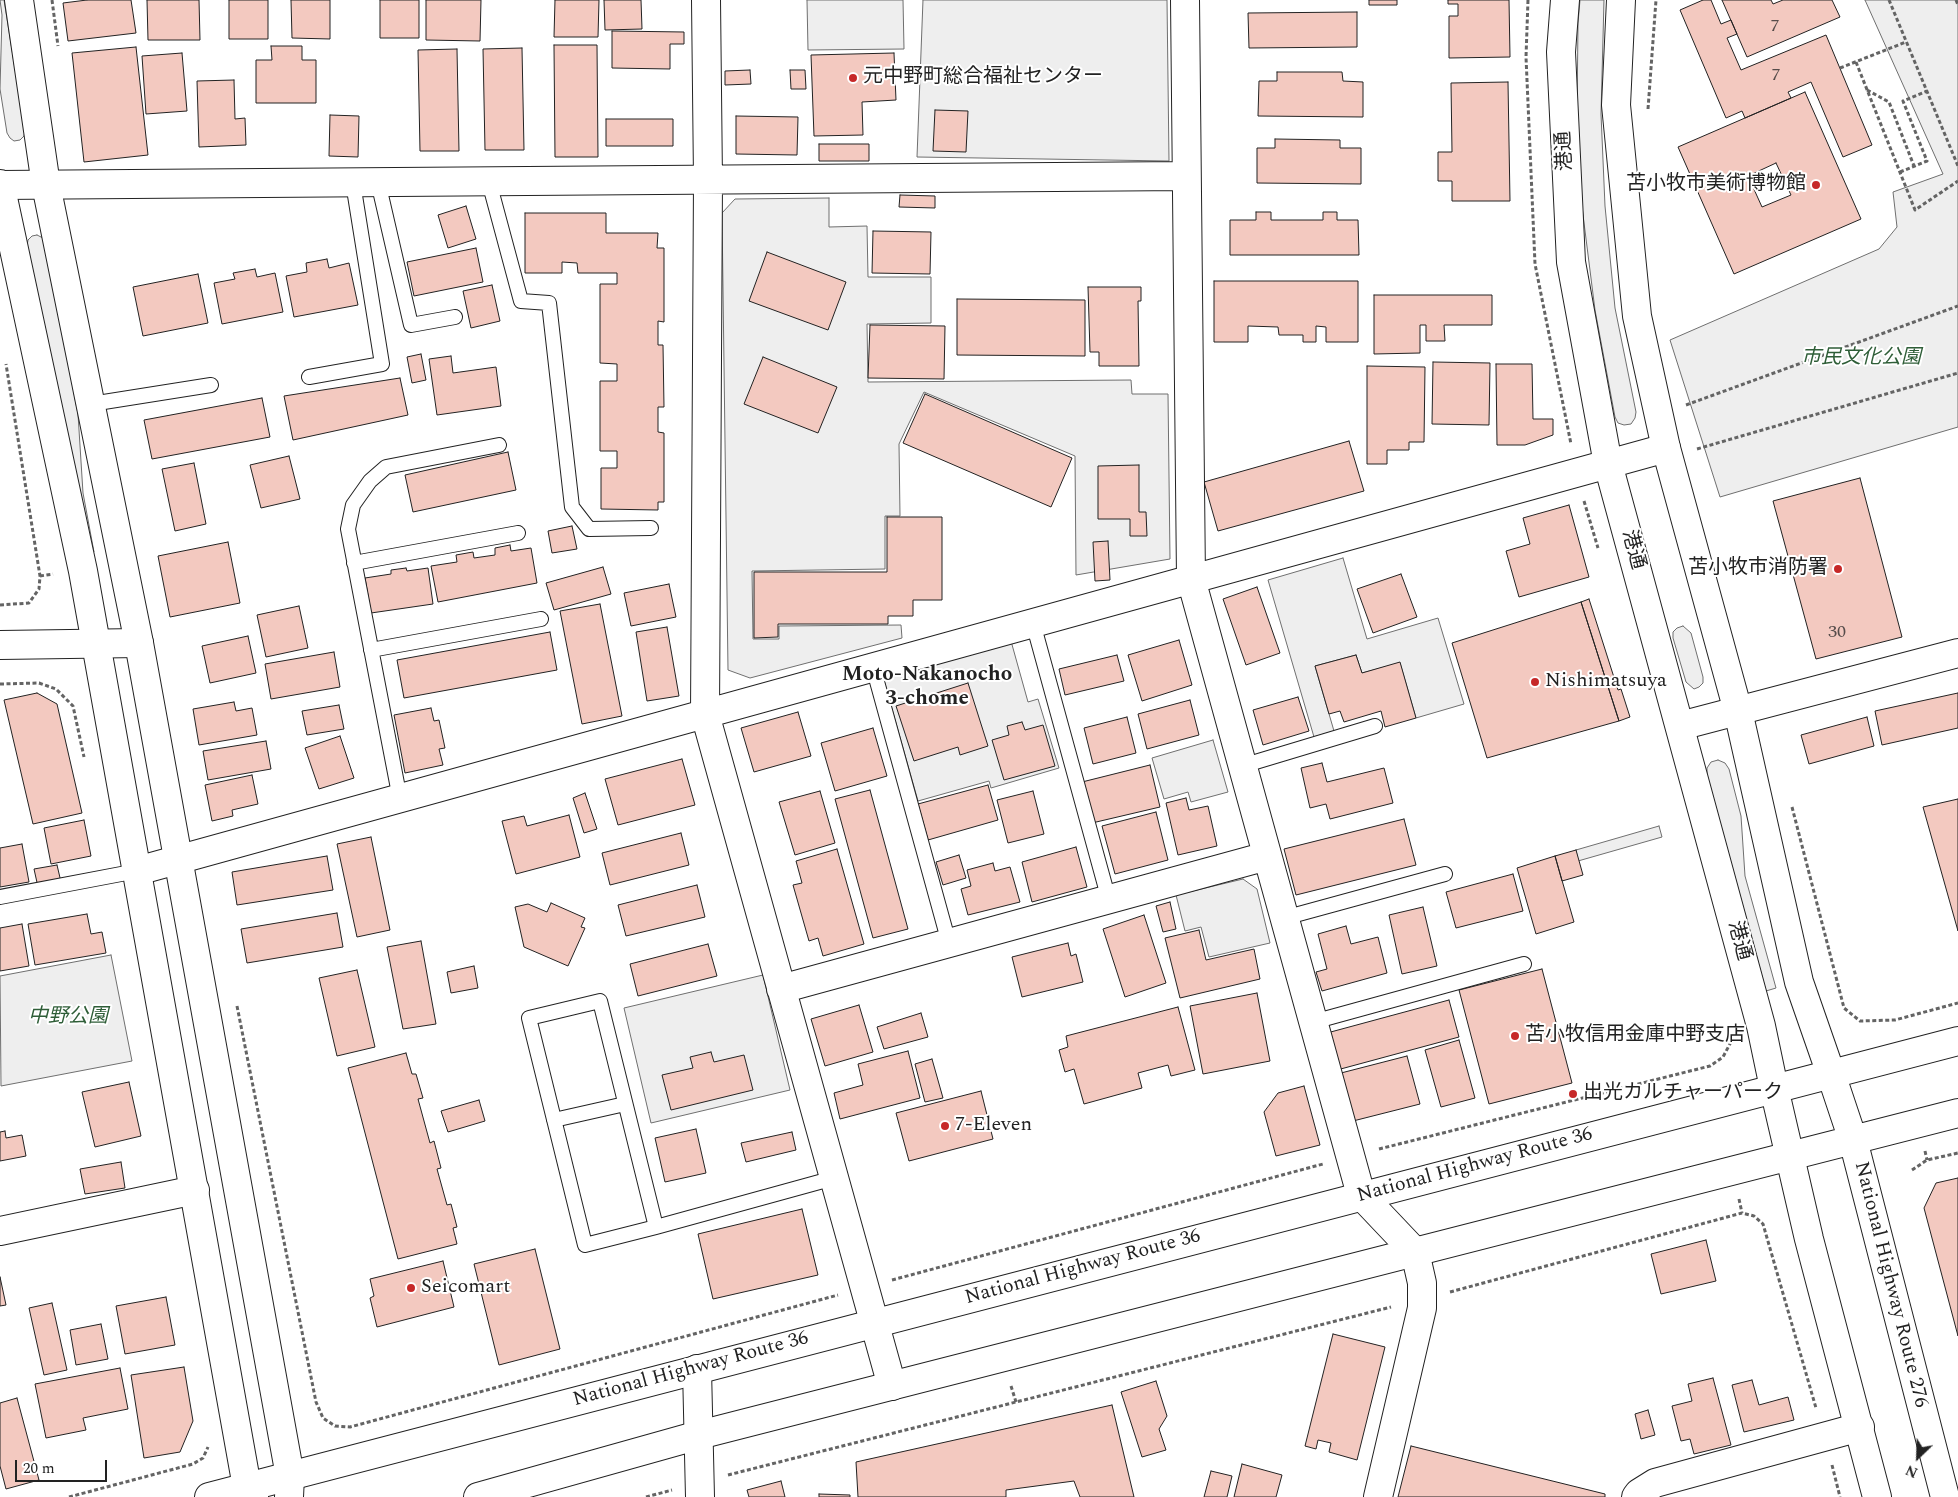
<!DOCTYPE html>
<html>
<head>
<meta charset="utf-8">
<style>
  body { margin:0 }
  #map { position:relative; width:1958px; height:1497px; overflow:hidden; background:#fff; font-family:Spectral,serif }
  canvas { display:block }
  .north { position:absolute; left:1893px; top:1432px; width:50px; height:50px; -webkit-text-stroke:4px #fff; paint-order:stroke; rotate:204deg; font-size:14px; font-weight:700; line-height:20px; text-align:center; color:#222 }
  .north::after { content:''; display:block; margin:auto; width:18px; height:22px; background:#222; clip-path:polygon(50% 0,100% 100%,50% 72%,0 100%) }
  .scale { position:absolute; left:15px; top:1460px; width:92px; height:22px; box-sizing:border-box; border:2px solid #222; border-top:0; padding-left:6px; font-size:15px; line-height:18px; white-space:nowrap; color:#222; -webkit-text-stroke:4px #fff; paint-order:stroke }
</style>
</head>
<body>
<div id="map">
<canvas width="1958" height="1497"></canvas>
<div class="north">N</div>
<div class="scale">20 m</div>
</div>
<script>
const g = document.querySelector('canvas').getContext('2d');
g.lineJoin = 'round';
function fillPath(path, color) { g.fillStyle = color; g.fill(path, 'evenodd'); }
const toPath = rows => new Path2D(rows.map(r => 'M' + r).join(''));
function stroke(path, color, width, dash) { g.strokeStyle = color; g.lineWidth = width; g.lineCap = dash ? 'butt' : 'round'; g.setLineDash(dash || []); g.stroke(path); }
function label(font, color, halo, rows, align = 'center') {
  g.font = font + ' Spectral,"Noto Sans JP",serif'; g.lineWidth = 4; g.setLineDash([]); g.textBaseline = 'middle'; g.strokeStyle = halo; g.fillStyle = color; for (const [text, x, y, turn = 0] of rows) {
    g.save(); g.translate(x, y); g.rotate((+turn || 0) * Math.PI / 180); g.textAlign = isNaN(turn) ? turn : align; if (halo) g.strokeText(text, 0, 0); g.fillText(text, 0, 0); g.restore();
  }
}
const green = toPath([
  [0,0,4,0,25,131,24,136,20,140,14,141,10,138,7,133,0,89,2,15,0,0],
  [807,0,903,0,904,49,808,50,807,0],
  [923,0,1167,0,1169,161,917,157,923,0],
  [1580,0,1604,0,1601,114,1605,206,1615,308,1636,412,1635,418,1631,424,1624,425,1618,423,1615,417,1595,310,1582,207,1577,113,1578,23,1580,0],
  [1865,0,1958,0,1958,427,1720,497,1670,340,1879,249,1897,227,1893,192,1943,174,1865,0],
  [829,198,829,227,867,226,868,277,931,277,931,323,867,324,868,382,1131,380,1132,394,1168,394,1170,559,1076,575,1075,456,924,392,899,444,900,516,885,516,885,569,752,571,753,639,779,639,779,626,901,625,902,638,750,678,728,670,722,213,735,199,829,198],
  [37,235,43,238,45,242,78,414,83,493,94,552,86,553,27,246,28,240,32,236,37,235],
  [1343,558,1367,639,1438,618,1464,704,1416,718,1400,663,1362,673,1356,655,1315,666,1334,731,1314,737,1268,580,1343,558],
  [1683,626,1691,633,1703,677,1703,683,1699,687,1694,689,1686,682,1673,638,1673,632,1677,628,1683,626],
  [1011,641,1028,702,1038,699,1059,768,991,788,989,781,918,801,883,677,1011,641],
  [1213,740,1228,792,1191,802,1188,792,1164,799,1152,758,1213,740],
  [1718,760,1725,763,1729,769,1741,816,1745,876,1776,988,1766,991,1707,775,1707,768,1711,762,1718,760],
  [1659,826,1662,837,1578,861,1576,850,1659,826],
  [1243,879,1257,889,1270,943,1209,957,1201,927,1185,931,1176,895,1243,879],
  [111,955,132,1061,1,1086,0,976,111,955],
  [763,975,790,1090,651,1123,624,1008,763,975]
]);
const building = toPath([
  [87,0,131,0,136,33,68,41,63,3,87,0],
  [147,0,199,0,200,40,148,40,147,0],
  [229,0,268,0,268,39,229,39,229,0],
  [291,0,330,0,330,39,292,38,291,0],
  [380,0,419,0,419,38,380,38,380,0],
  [426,0,481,0,480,41,426,40,426,0],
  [555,0,599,0,598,37,554,37,555,0],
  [604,0,641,0,642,29,605,30,604,0],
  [1369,0,1397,0,1397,5,1369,5,1369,0],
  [1448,0,1509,0,1510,57,1449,58,1449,16,1458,16,1458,4,1448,4,1448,0],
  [1703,0,1711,0,1721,24,1731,20,1737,34,1727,38,1741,70,1826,35,1872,145,1843,157,1811,82,1788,92,1791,98,1745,118,1742,111,1726,118,1680,10,1703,0],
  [1722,0,1771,0,1773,4,1783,0,1832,0,1840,17,1747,57,1722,0],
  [1357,12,1357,47,1249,48,1248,13,1357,12],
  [612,31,684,32,684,44,670,44,670,69,612,68,612,31],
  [554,45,597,45,598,157,555,157,554,45],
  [271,46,302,46,302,60,316,60,316,103,256,103,256,60,272,60,271,46],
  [136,47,148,155,84,162,72,53,136,47],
  [522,48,524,150,485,150,483,49,522,48],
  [457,49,459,151,420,151,418,50,457,49],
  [182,53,187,111,146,114,142,56,182,53],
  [894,53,896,100,862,102,863,135,814,136,811,55,894,53],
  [750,70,751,84,725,85,725,71,750,70],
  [790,70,805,70,806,89,791,89,790,70],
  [1277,72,1342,72,1343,81,1363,82,1363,117,1258,116,1259,81,1277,81,1277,72],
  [234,80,235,119,245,118,246,145,199,147,197,81,234,80],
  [1508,82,1510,201,1452,201,1452,181,1438,181,1438,152,1452,152,1451,83,1508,82],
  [1805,92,1861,219,1734,274,1678,147,1805,92],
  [1776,163,1791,195,1762,207,1748,176,1776,163],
  [935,110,968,111,966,152,933,151,935,110],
  [330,115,359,116,358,157,329,156,330,115],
  [736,116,798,117,797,155,736,154,736,116],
  [606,119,673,119,673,146,606,146,606,119],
  [1275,139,1340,140,1340,148,1361,148,1361,184,1257,183,1257,148,1275,148,1275,139],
  [819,144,869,144,869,161,819,161,819,144],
  [900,195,935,196,935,208,899,207,900,195],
  [466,206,476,239,448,248,438,215,466,206],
  [1256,212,1271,212,1271,220,1323,220,1323,212,1337,212,1337,220,1358,220,1359,255,1230,255,1230,220,1256,220,1256,212],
  [525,213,606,213,606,233,658,233,657,248,664,248,664,322,658,321,658,345,663,345,664,407,658,407,658,432,664,433,664,502,658,502,658,510,601,509,601,468,617,468,617,451,600,451,600,381,617,381,617,364,600,363,600,284,617,284,617,273,578,273,577,263,562,262,562,273,525,273,525,213],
  [873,231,931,232,930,274,872,273,873,231],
  [476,248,483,282,414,296,407,262,476,248],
  [767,252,846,282,828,330,749,301,767,252],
  [327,259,329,268,349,263,358,305,294,317,286,276,307,272,306,263,327,259],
  [255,269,257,277,275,273,283,312,222,324,214,283,235,279,233,273,255,269],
  [198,274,208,323,143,336,133,287,198,274],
  [1214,281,1358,281,1358,342,1326,342,1326,327,1316,326,1316,342,1303,342,1303,335,1279,335,1278,327,1248,326,1248,342,1214,342,1214,281],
  [492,285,500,321,471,328,463,291,492,285],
  [1088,287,1141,287,1141,301,1138,301,1139,366,1099,366,1099,352,1090,352,1088,287],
  [1374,295,1492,295,1492,325,1444,325,1445,341,1426,341,1426,325,1420,325,1420,353,1374,354,1374,295],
  [957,299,1085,300,1085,356,957,355,957,299],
  [870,325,945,326,944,379,868,378,870,325],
  [421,354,426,380,412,383,407,357,421,354],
  [451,356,453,373,496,367,501,406,437,415,429,359,451,356],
  [763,357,837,387,818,433,744,404,763,357],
  [1433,362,1490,363,1489,425,1432,424,1433,362],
  [1496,364,1532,364,1533,419,1553,419,1553,435,1525,445,1497,445,1496,364],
  [1367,366,1425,367,1424,442,1409,442,1409,450,1387,450,1387,464,1367,464,1367,366],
  [400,378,408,415,293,440,284,396,400,378],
  [925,394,1072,458,1051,507,903,443,925,394],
  [262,398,270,437,152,459,144,420,262,398],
  [1349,441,1364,491,1218,531,1204,482,1349,441],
  [508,452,516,490,413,512,405,475,508,452],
  [289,456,300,499,261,508,250,465,289,456],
  [194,463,206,524,175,531,162,469,194,463],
  [1139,465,1139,512,1146,512,1147,536,1130,536,1130,519,1098,519,1098,466,1139,465],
  [1860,478,1902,637,1816,659,1773,501,1860,478],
  [1569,505,1589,577,1519,597,1506,551,1530,544,1523,518,1569,505],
  [887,517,942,517,942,600,913,600,913,616,888,616,888,624,778,624,778,637,754,638,754,572,887,572,887,517],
  [572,526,577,549,552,553,548,531,572,526],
  [1108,541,1110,580,1095,581,1093,542,1108,541],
  [228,542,240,603,170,617,158,556,228,542],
  [510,545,511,551,531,548,537,583,438,602,431,566,457,562,456,555,473,552,474,558,495,555,495,548,510,545],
  [603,567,611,594,554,610,546,583,603,567],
  [406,568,407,571,428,568,433,604,371,613,365,578,391,574,391,570,406,568],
  [1401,574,1417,617,1373,633,1357,589,1401,574],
  [669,584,676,617,631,626,624,593,669,584],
  [1257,587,1280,653,1246,665,1223,599,1257,587],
  [1589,599,1618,690,1621,689,1630,717,1619,721,1581,602,1589,599],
  [1581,602,1619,721,1487,758,1452,643,1581,602],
  [600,604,622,716,582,724,560,611,600,604],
  [299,606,308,648,266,657,257,615,299,606],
  [667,627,679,696,647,701,636,632,667,627],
  [550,632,557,670,404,698,397,660,550,632],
  [248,636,256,673,210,683,202,646,248,636],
  [1179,640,1192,685,1142,701,1128,655,1179,640],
  [334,652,340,687,271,699,265,664,334,652],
  [1117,655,1124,681,1065,695,1059,669,1117,655],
  [1356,655,1362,673,1400,662,1416,718,1385,727,1381,711,1344,722,1340,711,1329,714,1315,666,1356,655],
  [968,683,988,746,960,755,958,747,914,761,896,706,968,683],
  [37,693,57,704,82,813,33,824,4,700,37,693],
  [1958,693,1958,728,1882,745,1875,711,1958,693],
  [1298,697,1309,731,1263,745,1253,710,1298,697],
  [1190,700,1199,735,1147,749,1138,714,1190,700],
  [234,702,236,711,252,708,257,735,199,745,193,709,234,702],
  [339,705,344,729,307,735,302,711,339,705],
  [431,708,434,721,439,720,445,748,439,749,443,765,405,773,394,715,431,708],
  [798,712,811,756,754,772,741,728,798,712],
  [1127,717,1136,753,1093,764,1084,728,1127,717],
  [1867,717,1874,746,1809,764,1801,735,1867,717],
  [1022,722,1025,730,1043,725,1055,766,1004,780,992,740,1009,735,1007,726,1022,722],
  [873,728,887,776,835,791,821,743,873,728],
  [340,736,354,778,319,789,305,748,340,736],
  [266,741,271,769,208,780,203,751,266,741],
  [682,759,695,805,618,825,605,779,682,759],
  [1322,763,1327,782,1384,768,1393,803,1330,819,1326,804,1310,808,1301,768,1322,763],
  [1150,765,1160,807,1092,823,1082,782,1150,765],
  [252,775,258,804,232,810,233,816,212,821,205,785,252,775],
  [988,785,998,820,928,840,918,804,988,785],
  [870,790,908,929,873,938,835,799,870,790],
  [820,791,835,843,795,855,779,802,820,791],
  [1033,791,1044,834,1008,843,997,800,1033,791],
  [585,793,597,829,584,833,573,798,585,793],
  [1186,798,1189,810,1208,806,1217,846,1178,855,1166,803,1186,798],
  [1958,799,1958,931,1923,807,1958,799],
  [1156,812,1168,860,1115,874,1102,826,1156,812],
  [569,815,580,857,516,874,502,821,524,816,527,826,569,815],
  [1404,819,1416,865,1296,895,1284,849,1404,819],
  [84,820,91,856,51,864,44,828,84,820],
  [681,833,689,865,610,885,602,853,681,833],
  [371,837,390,930,357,937,337,844,371,837],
  [22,844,29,882,0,887,0,848,22,844],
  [1076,847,1087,887,1032,902,1022,862,1076,847],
  [837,849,864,944,823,956,818,938,809,941,793,885,802,883,796,861,837,849],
  [1576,850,1583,875,1562,881,1555,856,1576,850],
  [959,855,966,878,943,885,936,862,959,855],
  [327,856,333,890,237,905,232,872,327,856],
  [1555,856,1574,922,1536,934,1517,868,1555,856],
  [993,863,995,871,1010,867,1020,902,968,915,961,889,971,886,967,870,993,863],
  [57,865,61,882,38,887,34,869,57,865],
  [1513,874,1523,911,1456,928,1446,892,1513,874],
  [697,885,705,917,626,936,618,905,697,885],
  [1170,902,1176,929,1163,932,1156,906,1170,902],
  [551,903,585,918,581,927,585,928,568,966,524,947,515,907,528,904,547,912,551,903],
  [1423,907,1437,966,1402,974,1389,915,1423,907],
  [337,913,343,947,247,963,241,929,337,913],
  [87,914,91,934,102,932,106,953,35,965,28,924,87,914],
  [1144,915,1166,983,1125,997,1103,929,1144,915],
  [22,924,29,966,0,971,0,928,22,924],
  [1346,926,1351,944,1378,937,1387,973,1322,991,1316,972,1327,969,1318,934,1346,926],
  [1199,930,1206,960,1254,949,1260,979,1180,998,1165,938,1199,930],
  [421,941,436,1024,403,1029,387,947,421,941],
  [1068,943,1071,956,1076,954,1083,982,1022,997,1012,957,1068,943],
  [708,944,717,976,638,996,630,964,708,944],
  [474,966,478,988,451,993,447,972,474,966],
  [1542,969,1572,1083,1489,1104,1459,990,1542,969],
  [357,970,375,1047,337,1056,319,978,357,970],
  [1257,993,1270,1061,1203,1074,1190,1006,1257,993],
  [1449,1000,1459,1037,1337,1070,1327,1033,1449,1000],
  [859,1005,873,1052,825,1066,811,1019,859,1005],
  [1178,1007,1195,1070,1171,1076,1168,1065,1138,1073,1142,1088,1084,1104,1074,1069,1065,1072,1059,1050,1068,1047,1066,1036,1178,1007],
  [921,1013,928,1037,884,1049,877,1027,921,1013],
  [1459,1040,1475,1098,1441,1107,1425,1050,1459,1040],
  [908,1051,920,1098,840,1119,834,1093,863,1085,858,1064,908,1051],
  [711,1052,714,1062,744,1055,753,1090,671,1110,662,1075,693,1068,690,1057,711,1052],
  [406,1053,412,1074,416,1074,423,1098,418,1099,430,1143,434,1141,441,1168,437,1169,447,1205,451,1204,457,1227,453,1228,457,1244,398,1259,348,1068,406,1053],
  [1407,1056,1420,1104,1353,1121,1341,1073,1407,1056],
  [932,1059,943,1098,925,1102,915,1064,932,1059],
  [129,1082,141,1136,95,1147,82,1092,129,1082],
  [1304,1086,1320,1145,1276,1156,1264,1112,1278,1093,1304,1086],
  [981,1091,993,1139,909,1161,896,1113,981,1091],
  [479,1100,485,1121,448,1132,441,1111,479,1100],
  [696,1129,706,1173,665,1182,655,1138,696,1129],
  [5,1131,6,1138,22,1135,26,1156,0,1161,0,1132,5,1131],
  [792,1132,796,1150,746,1162,741,1143,792,1132],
  [121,1162,125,1188,85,1194,80,1169,121,1162],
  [1958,1178,1958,1336,1924,1208,1936,1183,1958,1178],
  [802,1209,818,1275,713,1299,698,1234,802,1209],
  [1706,1240,1716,1281,1661,1294,1651,1254,1706,1240],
  [535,1249,560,1349,499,1365,474,1264,535,1249],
  [443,1261,454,1307,377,1327,370,1298,374,1296,370,1279,443,1261],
  [0,1277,6,1305,0,1306,0,1277],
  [166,1297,175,1345,125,1354,116,1306,166,1297],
  [52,1303,67,1370,44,1375,29,1308,52,1303],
  [101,1324,108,1359,76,1365,70,1330,101,1324],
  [1333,1334,1385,1347,1357,1460,1329,1452,1331,1443,1318,1440,1316,1449,1305,1446,1333,1334],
  [184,1367,193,1421,180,1452,144,1458,131,1375,184,1367],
  [120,1368,128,1409,83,1418,86,1430,46,1438,35,1384,120,1368],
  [1713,1378,1731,1445,1694,1454,1690,1439,1681,1441,1672,1406,1692,1401,1688,1384,1713,1378],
  [1752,1380,1759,1405,1788,1397,1794,1420,1744,1432,1732,1385,1752,1380],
  [1156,1381,1167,1416,1159,1429,1166,1450,1142,1457,1121,1392,1156,1381],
  [17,1398,39,1480,6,1489,0,1466,0,1403,17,1398],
  [1112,1405,1134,1497,1080,1497,1074,1481,1006,1490,1006,1497,858,1497,856,1462,1112,1405],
  [1648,1410,1655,1435,1641,1439,1635,1414,1648,1410],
  [1411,1446,1605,1494,1605,1497,1398,1497,1411,1446],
  [1242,1464,1282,1475,1276,1497,1234,1497,1242,1464],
  [1211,1471,1232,1476,1227,1497,1204,1497,1211,1471],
  [781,1481,785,1497,749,1497,747,1490,781,1481],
  [819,1494,850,1495,850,1497,819,1497,819,1494]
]);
const path = toPath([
  [52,0,58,46],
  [1528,0,1526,57,1535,264,1571,444],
  [1889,0,1958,166],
  [1956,0,1958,5],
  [1856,62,1915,210,1958,181],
  [1840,68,1906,42],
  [1867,90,1889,102,1914,166],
  [1648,109,1656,0],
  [1900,172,1927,161,1903,101,1927,91],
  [1686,405,1958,306],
  [1697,449,1958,373],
  [1584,501,1598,548],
  [40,576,53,574],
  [0,605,29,603,39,589,40,576,6,364],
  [0,684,39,683,56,689,73,706,84,757],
  [1792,807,1844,1008,1860,1021,1895,1020,1958,1003],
  [237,1006,316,1402,323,1418,335,1426,350,1427,838,1295],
  [1379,1149,1710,1066,1723,1057,1732,1040],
  [1925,1151,1927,1160],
  [1912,1170,1927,1160,1958,1153],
  [1739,1199,1742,1213],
  [892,1280,1323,1164],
  [1450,1292,1742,1213,1754,1216,1763,1224,1816,1408],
  [1011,1386,1016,1402],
  [1832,1465,1840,1497],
  [728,1475,1391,1307],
  [69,1497,193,1464,203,1458,208,1447],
  [646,1497,672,1490]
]);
const lane = toPath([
  [378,182,411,325,455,317],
  [489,182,521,301,549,303,572,507,589,529,651,528],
  [309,377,382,364,353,183],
  [91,404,211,385],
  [354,563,518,533],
  [1033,623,1109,900],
  [371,650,541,619],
  [873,667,949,943],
  [1242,766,1375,726],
  [400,799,348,529,353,505,370,481,386,467,499,445],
  [0,897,137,871],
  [1284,918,1445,874],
  [1313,1022,1524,964],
  [554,1120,625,1104],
  [656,1227,600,1001,529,1018,585,1245,656,1227,834,1178]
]);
const street = toPath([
  [706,0,708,180,705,714,892,1386],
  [1185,0,1191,579,1361,1195,1415,1252,1422,1283,1422,1308,1378,1497],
  [0,185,1186,176],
  [0,645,139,643],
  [1680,726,1958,653],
  [137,871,1666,448],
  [781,989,1267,856],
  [0,1231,195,1190],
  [697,1369,700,1497],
  [1636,1497,1639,1493,1655,1483,1860,1427]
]);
const secondary = toPath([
  [19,0,46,185,139,643,290,1476,289,1497],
  [1565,0,1561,52,1571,262,1608,464,1761,1026,1774,1088],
  [1621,0,1616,105,1637,316,1666,448,1738,711,1799,982,1831,1074],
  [0,184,83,571,247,1487,254,1497]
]);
const highway = toPath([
  [1831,1074,1853,1140,1945,1497],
  [1774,1088,1809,1239,1877,1497],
  [209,1497,1958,1041],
  [478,1497,699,1435,1958,1113]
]);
const markers = [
  [853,78,5,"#c62828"],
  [1816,185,5,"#c62828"],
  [1838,569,5,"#c62828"],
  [1535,682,5,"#c62828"],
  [1515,1036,5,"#c62828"],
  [1573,1094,5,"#c62828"],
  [945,1126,5,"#c62828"],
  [411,1288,5,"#c62828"]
];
const numberNames = [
  ["7",1775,27],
  ["7",1776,76],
  ["30",1837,633]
];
const poiNames = [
  ["元中野町総合福祉センター",863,78],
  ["苫小牧市美術博物館",1806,185,"right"],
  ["苫小牧市消防署",1828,569,"right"],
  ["Nishimatsuya",1545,682],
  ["苫小牧信用金庫中野支店",1525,1036],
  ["出光カルチャーパーク",1583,1094],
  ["7-Eleven",955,1126],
  ["Seicomart",421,1288]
];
const streetNames = [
  ["港通",1566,151,-93],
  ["港通",1632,550,75],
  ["港通",1738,941,75],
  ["National Highway Route 36",1475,1166,-15],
  ["National Highway Route 36",1083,1268,-15],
  ["National Highway Route 276",1890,1285,76],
  ["National Highway Route 36",691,1370,-15]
];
const parkNames = [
  ["市民文化公園",1861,359],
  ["中野公園",68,1018]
];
const neighbourhoodNames = [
  ["Moto-Nakanocho",927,676],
  ["3-chome",927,700]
];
fillPath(green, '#eee');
stroke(green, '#6f6f6f', 1);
fillPath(building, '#f3c9c0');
stroke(building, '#222', 1);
stroke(lane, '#222', 16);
stroke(street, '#222', 30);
stroke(secondary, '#222', 30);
stroke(highway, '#222', 30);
stroke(path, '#646464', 3, [4, 2.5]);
stroke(lane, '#fff', 14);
stroke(street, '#fff', 28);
stroke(secondary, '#fff', 28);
stroke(highway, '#fff', 28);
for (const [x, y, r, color] of markers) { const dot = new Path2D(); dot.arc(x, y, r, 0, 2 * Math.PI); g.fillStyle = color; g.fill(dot); stroke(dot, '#fff', 2); }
label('18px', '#564c4a', null, numberNames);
label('20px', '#222', '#fff', poiNames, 'left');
label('20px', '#222', '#fff', streetNames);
label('italic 20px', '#2f5e38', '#fff', parkNames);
label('bold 21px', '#222', '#fff', neighbourhoodNames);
</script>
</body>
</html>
